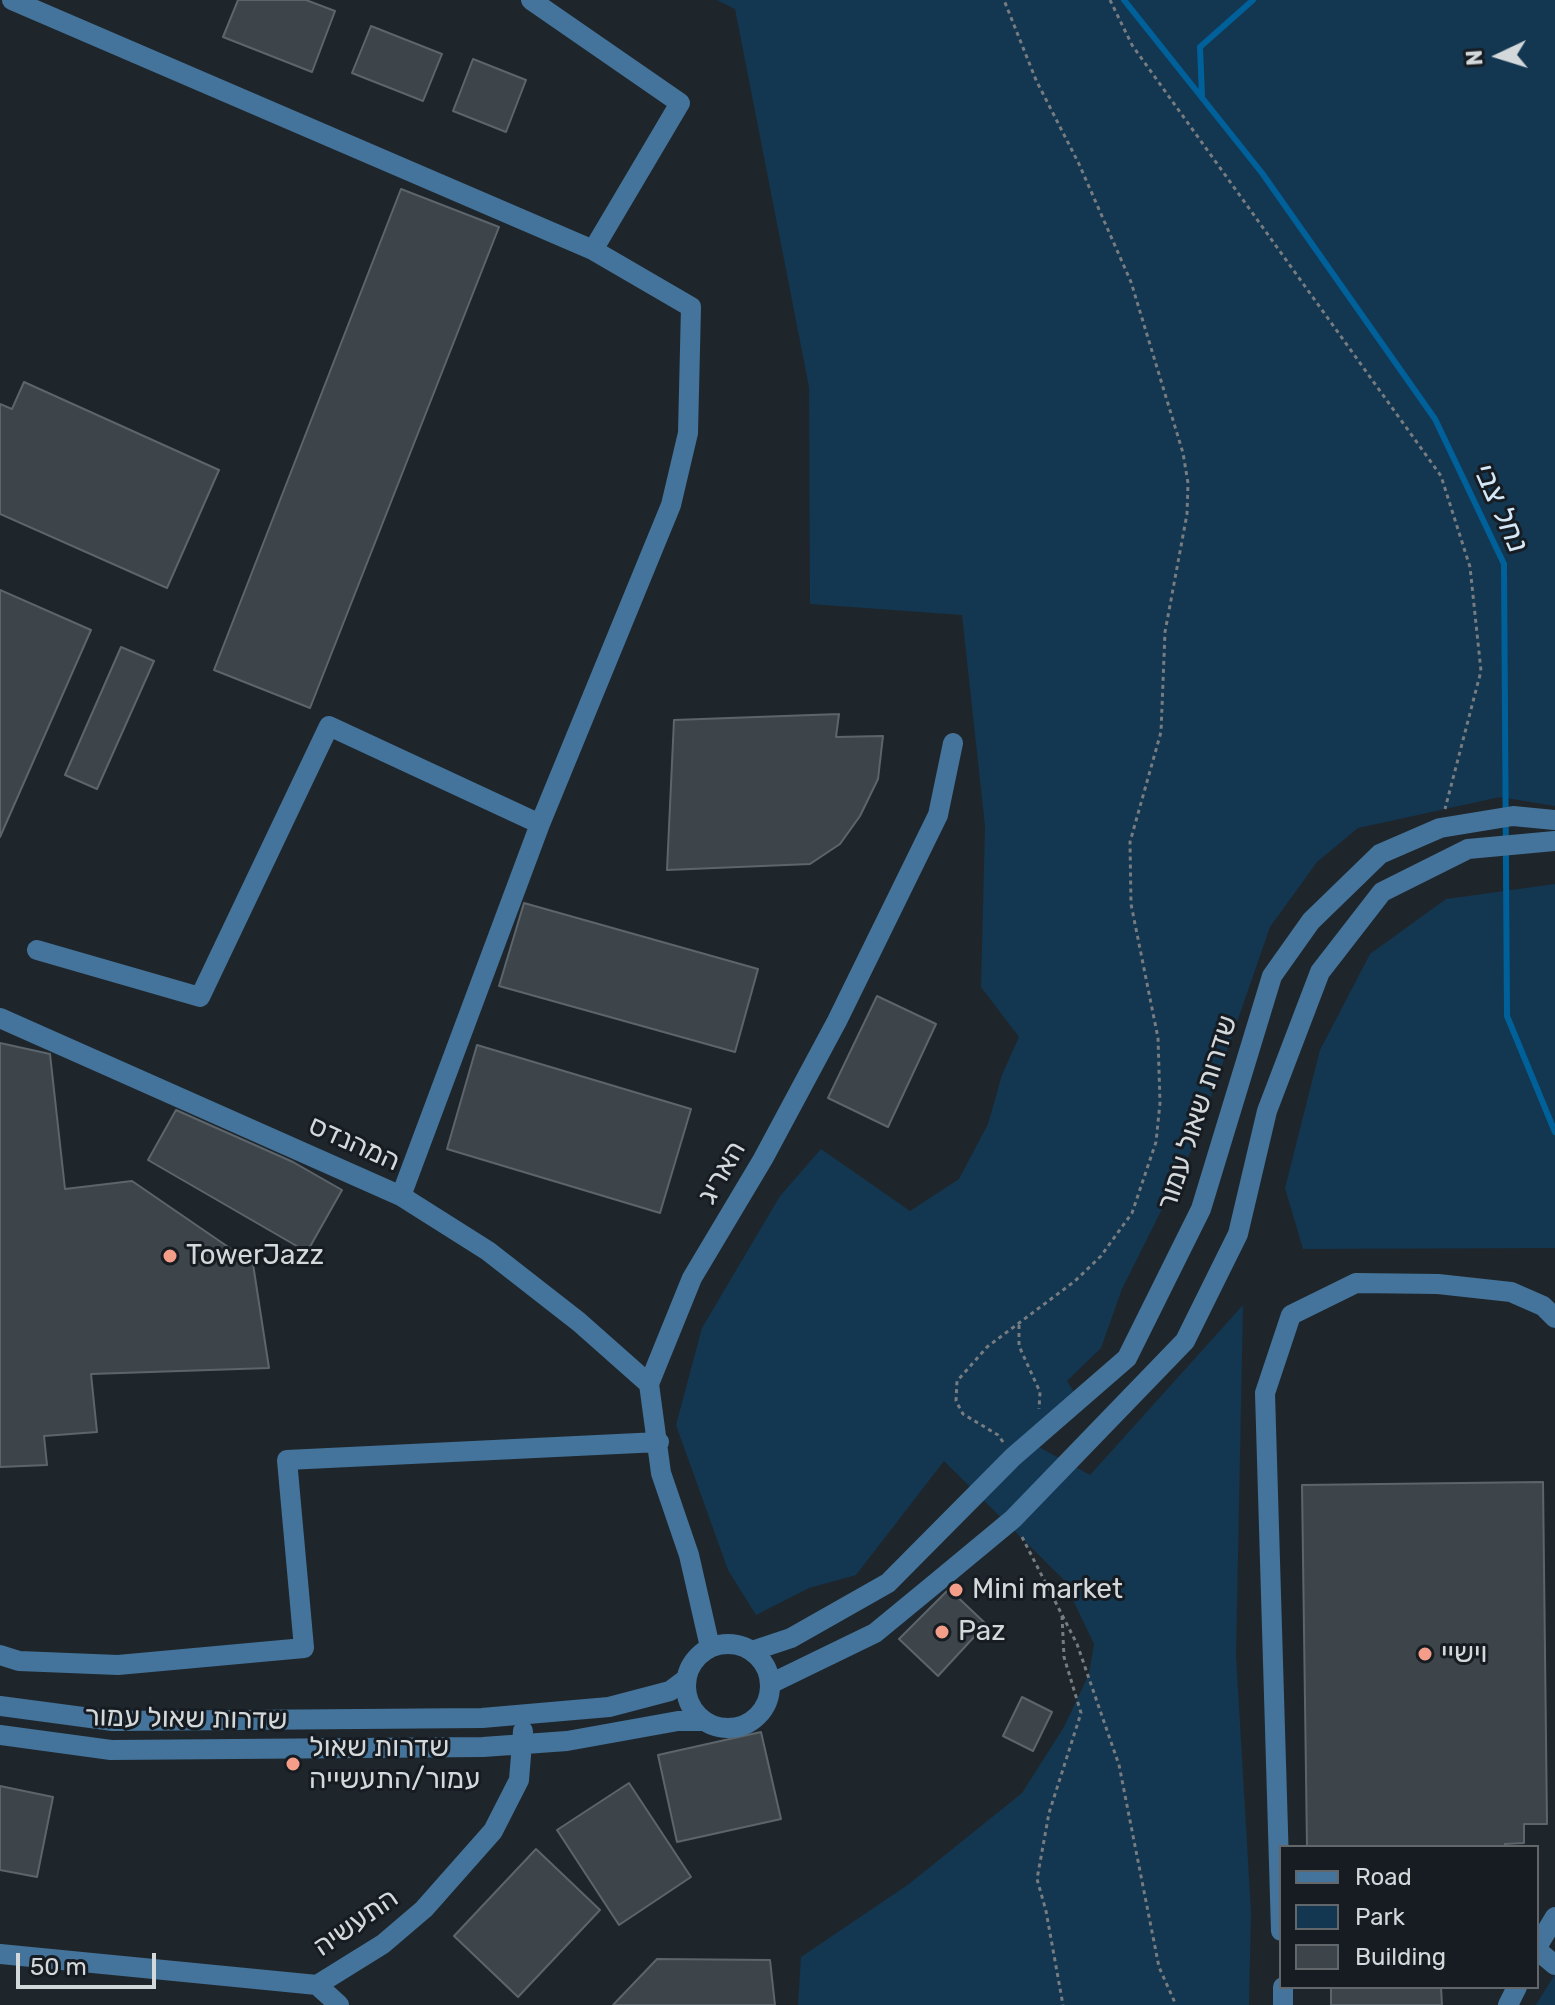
<!DOCTYPE html>
<html>
<head>
<meta charset="utf-8">
<style>
  body { margin:0 }
  #map { position:relative; width:1555px; height:2005px; overflow:hidden; background:#1f262b; font-family:Rubik,sans-serif }
  canvas { display:block }
  .legend { position:absolute; left:1279px; top:1845px; width:260px; height:144px; box-sizing:border-box; background:#161c22; border:2px solid #62676c; margin:0; padding:10px 14px; list-style:none; font-size:24px; color:#d3d8db }
  .legend li { display:flex; align-items:center; gap:16px; height:40px }
  .legend b { width:40px; border:2px solid #62676c }
  .north { position:absolute; left:1459px; top:16px; width:80px; height:80px; -webkit-text-stroke:6px #161c22; paint-order:stroke; rotate:266deg; font-size:22px; font-weight:700; line-height:32px; text-align:center; color:#d3d8db }
  .north::after { content:''; display:block; margin:auto; width:28px; height:36px; background:#d3d8db; clip-path:polygon(50% 0,100% 100%,50% 72%,0 100%) }
  .scale { position:absolute; left:16px; top:1953px; width:140px; height:36px; box-sizing:border-box; border:4px solid #d3d8db; border-top:0; padding-left:10px; font-size:24px; line-height:28px; white-space:nowrap; color:#d3d8db; -webkit-text-stroke:6px #161c22; paint-order:stroke }
</style>
</head>
<body>
<div id="map">
<canvas width="1555" height="2005"></canvas>
<ul class="legend">
<li><b style="height:10px;background:#44749b"></b>Road</li>
<li><b style="height:22px;background:#133651"></b>Park</li>
<li><b style="height:22px;background:#3d454b"></b>Building</li>
</ul>
<div class="north">N</div>
<div class="scale">50 m</div>
</div>
<script>
const g = document.querySelector('canvas').getContext('2d');
g.lineJoin = 'round';
function fillPath(path, color) { g.fillStyle = color; g.fill(path, 'evenodd'); }
const toPath = rows => new Path2D(rows.map(r => 'M' + r).join(''));
function stroke(path, color, width, dash) { g.strokeStyle = color; g.lineWidth = width; g.lineCap = dash ? 'butt' : 'round'; g.setLineDash(dash || []); g.stroke(path); }
function label(font, color, halo, rows, align = 'center') {
  g.font = font + ' Rubik,"Noto Sans Hebrew",sans-serif'; g.lineWidth = 6; g.setLineDash([]); g.textBaseline = 'middle'; g.strokeStyle = halo; g.fillStyle = color; for (const [text, x, y, turn = 0] of rows) {
    g.save(); g.translate(x, y); g.rotate((+turn || 0) * Math.PI / 180); g.textAlign = isNaN(turn) ? turn : align; if (halo) g.strokeText(text, 0, 0); g.fillText(text, 0, 0); g.restore();
  }
}
const green = toPath([
  [717,0,1555,0,1555,806,1500,797,1358,828,1317,862,1270,927,1195,1143,1122,1289,1101,1348,1067,1381,1074,1392,1039,1447,1090,1475,1243,1305,1236,1655,1251,1912,1249,2005,798,2005,801,1957,909,1884,1022,1793,1064,1727,1089,1674,1094,1644,1063,1579,944,1461,856,1575,809,1588,756,1615,728,1570,676,1425,702,1328,780,1196,821,1149,910,1211,959,1179,988,1124,1002,1075,1019,1037,981,987,985,826,962,615,810,604,809,387,735,9],
  [1555,884,1555,1248,1303,1249,1285,1188,1320,1050,1370,954,1446,899],
  [1555,1974,1555,2005,1536,2005]
]);
const stream = toPath([
  [1124,0,1262,173,1435,419,1504,564,1507,1016,1555,1132],
  [1202,96,1200,47,1253,0]
]);
const building = toPath([
  [238,0,306,0,335,11,312,72,223,37,238,0],
  [371,26,442,54,423,101,352,73,371,26],
  [473,59,526,80,506,132,453,111,473,59],
  [401,189,499,227,310,708,214,670,401,189],
  [24,382,219,470,167,588,0,514,0,404,12,409,24,382],
  [0,590,91,630,0,837,0,590],
  [121,647,154,661,97,789,65,775,121,647],
  [839,714,836,737,883,736,878,779,860,816,840,844,810,864,667,870,674,720,839,714],
  [524,903,758,969,735,1052,499,986,524,903],
  [877,996,936,1024,888,1127,828,1098,877,996],
  [0,1043,50,1054,65,1189,132,1181,253,1264,269,1368,91,1374,97,1432,44,1436,47,1465,0,1467,0,1043],
  [477,1045,691,1109,660,1213,447,1149,477,1045],
  [176,1110,293,1162,342,1190,307,1252,148,1160,176,1110],
  [1543,1482,1547,1824,1524,1824,1524,1843,1505,1844,1505,1847,1307,1847,1302,1485,1543,1482],
  [949,1589,986,1624,938,1676,899,1639,949,1589],
  [1022,1697,1052,1712,1033,1751,1003,1736,1022,1697],
  [761,1732,781,1819,677,1842,658,1755,761,1732],
  [629,1783,691,1877,619,1925,557,1830,629,1783],
  [0,1786,53,1797,37,1877,0,1870,0,1786],
  [536,1849,600,1910,518,1997,454,1936,536,1849],
  [657,1959,770,1960,775,2005,613,2005,657,1959],
  [1331,1987,1441,1987,1442,2005,1331,2005,1331,1987]
]);
const path = toPath([
  [1110,0,1132,45,1441,476,1470,567,1481,671,1445,809],
  [1019,1325,1019,1346,1040,1392,1039,1409],
  [1003,1442,998,1435,963,1414,956,1401,957,1381,987,1347,1075,1281,1101,1256,1132,1213,1156,1142,1160,1103,1158,1038,1131,904,1130,842,1161,732,1165,632,1187,514,1188,483,1183,453,1131,282,1079,164,1036,80,1004,0],
  [1022,1537,1077,1644,1119,1765,1159,1967,1176,2005],
  [1062,1616,1064,1657,1081,1713,1049,1813,1037,1879,1046,1911,1063,2005]
]);
const minor = toPath([
  [12,0,593,250,691,307,688,433,671,505,540,824,401,1196],
  [531,0,680,103,593,250],
  [37,950,200,997,329,726,540,824],
  [0,1018,401,1196,488,1251,579,1322,649,1384],
  '686 1686a42 42 0 1 1 84 0a42 42 0 1 1-84 0Z',
  [710,1647,689,1555,661,1473,649,1384,692,1278,763,1159,837,1021,938,815,953,743],
  [752,1651,791,1638,888,1583,1013,1457,1127,1358,1201,1209,1272,976,1311,921,1380,854,1440,828,1513,816,1555,820],
  [0,1655,19,1661,118,1665,304,1648,287,1460,659,1442],
  [770,1684,875,1633,937,1582,1013,1519,1185,1341,1238,1234,1267,1111,1320,972,1382,892,1468,849,1555,841],
  [0,1706,113,1721,482,1718,609,1707,670,1691,686,1679],
  [0,1735,111,1750,483,1747,567,1741,678,1721,705,1721],
  [1281,1931,1265,1393,1291,1315,1356,1283,1438,1284,1511,1292,1543,1306,1555,1318],
  [1537,1947,1555,1917],
  [1537,1950,1555,1965],
  [0,1954,317,1985,383,1944,424,1909,493,1831,519,1780,523,1731],
  [317,1985,339,2005],
  [1283,1987,1283,2005],
  [1508,2005,1517,1987]
]);
const markers = [
  [170,1256,8,"#f49e89"],
  [956,1590,8,"#f49e89"],
  [942,1632,8,"#f49e89"],
  [1425,1654,8,"#f49e89"],
  [293,1764,8,"#f49e89"]
];
const streetNames = [
  ["שדרות שאול עמור",1198,1113,-72],
  ["המהנדס",354,1144,24],
  ["האריג",722,1173,-60],
  ["שדרות שאול עמור",186,1719,1],
  ["התעשיה",356,1923,-35]
];
const poiNames = [
  ["TowerJazz",186,1256],
  ["Mini market",972,1590],
  ["Paz",958,1632],
  ["וישיי",1441,1654],
  ["שדרות שאול",309,1748],
  ["עמור/התעשייה",309,1780]
];
const waterNames = [
  ["נחל צבי",1500,508,66]
];
fillPath(green, '#133651');
stroke(stream, '#00619a', 6);
fillPath(building, '#3d454b');
stroke(building, '#5d656c', 2);
stroke(path, '#767c80', 3, [4, 4]);
stroke(minor, '#44749b', 20);
for (const [x, y, r, color] of markers) { const dot = new Path2D(); dot.arc(x, y, r, 0, 2 * Math.PI); g.fillStyle = color; g.fill(dot); stroke(dot, '#161c22', 3); }
label('28px', '#d3d8db', '#161c22', streetNames);
label('28px', '#d3d8db', '#161c22', poiNames, 'left');
label('italic 30px', '#d4e7f7', '#161c22', waterNames);
</script>
</body>
</html>
